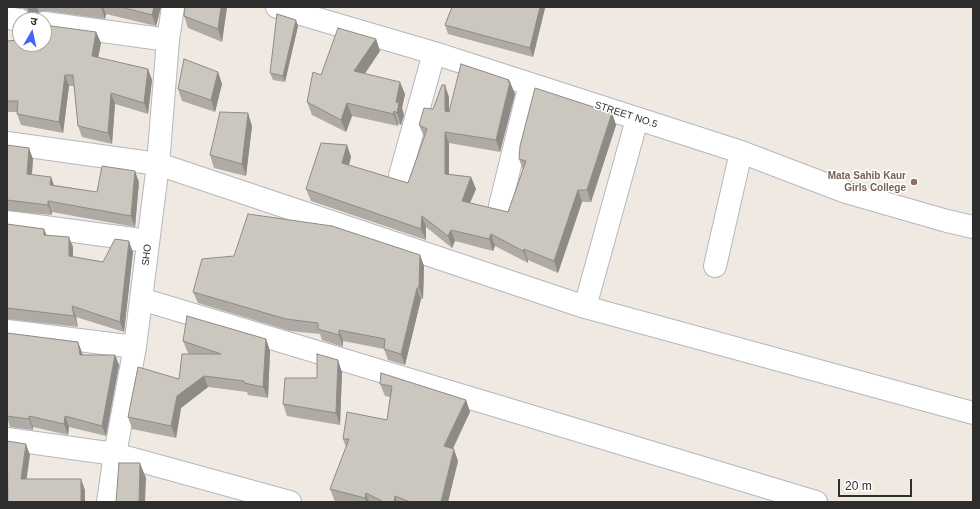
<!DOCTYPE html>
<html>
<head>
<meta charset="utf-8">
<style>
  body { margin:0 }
  #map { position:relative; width:980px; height:509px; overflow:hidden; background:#efe9e1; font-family:Helvetica,"Noto Sans Devanagari",sans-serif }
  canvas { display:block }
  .frame { position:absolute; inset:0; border:8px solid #2e2e2e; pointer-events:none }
  .north { position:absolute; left:12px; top:12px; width:40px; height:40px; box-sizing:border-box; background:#fff; border:1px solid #ababab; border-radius:50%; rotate:9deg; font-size:11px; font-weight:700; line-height:16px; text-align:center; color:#2e2e2e }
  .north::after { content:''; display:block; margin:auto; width:14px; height:18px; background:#4264fb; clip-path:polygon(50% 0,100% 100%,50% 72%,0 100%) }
  .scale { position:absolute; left:838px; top:479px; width:74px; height:18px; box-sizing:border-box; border:2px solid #2e2e2e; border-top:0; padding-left:5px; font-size:12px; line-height:14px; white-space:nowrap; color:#2e2e2e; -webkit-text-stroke:3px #fff; paint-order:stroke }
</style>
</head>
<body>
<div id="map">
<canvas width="980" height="509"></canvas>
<div class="frame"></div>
<div class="north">उ</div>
<div class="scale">20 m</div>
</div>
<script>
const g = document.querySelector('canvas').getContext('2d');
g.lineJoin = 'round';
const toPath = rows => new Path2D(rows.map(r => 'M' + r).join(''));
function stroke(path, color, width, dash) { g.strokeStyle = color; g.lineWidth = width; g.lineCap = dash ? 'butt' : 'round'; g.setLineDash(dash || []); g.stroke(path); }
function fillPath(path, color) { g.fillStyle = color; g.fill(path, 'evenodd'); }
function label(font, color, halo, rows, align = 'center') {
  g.font = font + ' Helvetica,sans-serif'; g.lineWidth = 3; g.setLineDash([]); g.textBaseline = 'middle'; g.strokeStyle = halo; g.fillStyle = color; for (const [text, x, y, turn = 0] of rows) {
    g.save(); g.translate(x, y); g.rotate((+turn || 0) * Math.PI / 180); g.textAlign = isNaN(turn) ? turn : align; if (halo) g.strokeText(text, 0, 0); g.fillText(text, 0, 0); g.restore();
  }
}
const minor = toPath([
  [277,7,434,53,741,152,846,192,947,221,973,227],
  [7,18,20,20],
  [44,23,168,40],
  [7,143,158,164,585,307,973,413],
  [400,176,434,53],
  [500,206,530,84],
  [7,222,148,241],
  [715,266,741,152],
  [141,299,816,502],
  [585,307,637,119],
  [7,331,135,347],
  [7,439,115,454,290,502],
  [108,502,115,454,135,347,158,164,168,40,173,7]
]);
const wall = toPath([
  [14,7,161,7,156,26,106,14,105,19,46,11,39,12,32,20,27,10,22,8],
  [227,7,222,42,188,28,184,16],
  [452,7,547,7,545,8,533,57,448,34,445,25],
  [298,26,285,82,273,80,270,73],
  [96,32,101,43,98,58,148,69,152,80,148,114,115,104,112,144,82,137,78,126,74,86,69,86,63,133,21,125,17,114,17,112,7,112,7,41,20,40],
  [376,39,380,51,365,74,405,94,402,108,404,115,401,125,398,124,398,126,352,116,346,132,312,115,307,102,321,75],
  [218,72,222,84,215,112,182,101,178,89],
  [510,82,515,94,500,152,449,143,449,174,471,177,476,189,470,203,508,212,523,170,519,159,612,113,616,125,591,202,582,202,558,273,528,260,528,263,495,246,493,251,455,241,452,248,426,227,426,240,311,201,306,189,347,145,351,157,349,165,408,183,424,137,419,125,433,109,449,97,449,111],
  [252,126,246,176,214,168,210,155],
  [7,145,33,159,32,175,54,185,97,192,139,182,135,227,52,212,52,215,7,211],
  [7,224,44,229,47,236,73,247,73,257,103,262,133,252,124,332,76,317,78,327,7,319],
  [420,255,424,266,423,299,421,299,405,365,388,360,384,349,343,341,343,347,322,340,320,334,290,331,198,303,193,292],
  [7,333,78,342,83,355,115,355,119,365,106,436,69,427,68,435,33,427,33,430,10,427,7,417],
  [266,339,270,351,268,398,248,395,247,392,208,387,181,408,176,438,132,429,128,417,179,379,190,354,188,353,183,341],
  [342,372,340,425,287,416,283,404,317,378],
  [380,384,466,400,470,412,453,449,458,461,448,502,335,502,330,489,346,447,343,439,387,420,390,397,385,396]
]);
const shadedWall = toPath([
  [29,7,37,7,39,12,32,20,28,9],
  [101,7,103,7,106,14,105,19],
  [154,7,161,7,156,26,152,15],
  [221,7,227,7,222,42,218,29],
  [540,7,547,7,545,8,533,57,530,48],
  [296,20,298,26,285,82,283,76],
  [96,32,101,43,96,68,92,56],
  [376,39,380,51,358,83,354,71],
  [148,69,152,80,148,114,144,103],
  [218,72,222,84,215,112,211,100],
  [65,75,69,86,63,133,59,122],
  [509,80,515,94,500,152,496,140,508,82],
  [400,82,405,94,402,108,404,115,401,125,397,113,396,102],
  [445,85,449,97,449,123,445,111],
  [111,93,115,104,112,144,108,133],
  [347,103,352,116,346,132,341,120],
  [394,111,398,124,398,126,393,114],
  [248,113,252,126,246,176,242,164],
  [612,113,616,125,591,202,587,190],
  [445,132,449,143,449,186,445,174],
  [347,145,351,157,346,175,342,163],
  [29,148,33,159,31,185,27,174],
  [135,171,139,182,135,227,131,216],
  [51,177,55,188,50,185],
  [471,177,476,189,466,212,462,201],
  [578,190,582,202,558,273,554,261],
  [48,201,52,212,52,215,48,205],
  [422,216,426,227,426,240,421,229],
  [44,229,48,240,44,235],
  [451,230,455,241,452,248,448,236],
  [491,234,495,246,493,251,489,239],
  [69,237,73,247,73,267,69,256],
  [129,241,133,252,124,332,120,322],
  [524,249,528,260,528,263,523,251],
  [420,255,424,266,423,299,419,288],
  [417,288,421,299,405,365,401,354],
  [72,306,76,317,78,327,74,316],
  [339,330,343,341,343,347,339,335],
  [266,339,270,351,268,398,263,387],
  [78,342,82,353,84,366,80,355],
  [115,355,119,365,106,436,102,426],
  [338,360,342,372,340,425,336,413],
  [204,376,208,387,181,408,176,438,171,426,177,396],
  [466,400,470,412,448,458,444,446],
  [29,416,33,427,33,430,29,419],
  [65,416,69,427,68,435,64,424],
  [26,444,30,455,25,490,21,479],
  [454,449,458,461,448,502,441,502],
  [140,463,146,478,145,502,139,502],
  [81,479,85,490,85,502,81,502],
  [366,493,369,502,366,502,365,498],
  [395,496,397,502,394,502]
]);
const building = toPath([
  [121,7,154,7,152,15,121,7],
  [185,7,221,7,218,29,184,16,185,7],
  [452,7,540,7,530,48,445,25,452,7],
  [28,12,31,20,23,20,23,18,28,12],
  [277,14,296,20,283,76,270,73,277,14],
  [44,25,96,32,92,56,148,69,144,103,111,93,108,133,78,126,73,75,65,75,59,122,17,114,18,101,7,101,7,41,20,40,20,44,44,44,44,25],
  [338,28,376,39,354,71,400,82,396,102,399,103,397,113,394,111,393,114,347,103,341,120,307,102,313,72,321,75,338,28],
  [184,59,218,72,211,100,178,89,184,59],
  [461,64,509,80,508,82,510,82,496,140,445,132,445,174,471,177,462,201,508,212,526,161,519,159,520,146,535,88,612,113,587,190,578,190,554,261,524,249,523,251,491,234,489,239,451,230,448,236,422,216,421,229,306,189,321,143,347,145,342,163,408,183,427,129,419,125,424,108,433,109,442,85,445,85,445,111,449,112,461,64],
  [220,112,248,113,242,164,210,155,220,112],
  [7,145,29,148,27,174,51,177,50,185,97,192,102,166,135,171,131,216,48,201,48,205,7,200,7,145],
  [248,214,332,226,420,255,419,288,417,288,401,354,384,349,385,339,339,330,339,335,318,329,318,323,286,319,193,292,202,259,234,256,248,214],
  [7,224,44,229,44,235,69,237,69,256,103,262,115,239,129,241,120,322,72,306,74,316,7,308,7,224],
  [187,316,266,339,263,387,244,383,244,381,204,376,177,396,171,426,128,417,138,367,179,379,182,354,221,354,183,341,187,316],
  [7,333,78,342,80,355,115,355,102,426,65,416,64,424,29,416,29,419,7,416,7,333],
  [317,354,338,360,336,413,283,404,285,378,317,378,317,354],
  [381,373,466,400,444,446,454,449,441,502,410,502,395,496,394,502,384,502,366,493,365,498,330,489,349,439,343,439,347,412,387,420,392,386,380,384,381,373],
  [7,441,26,444,21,479,81,479,81,502,8,502,7,441],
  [119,463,140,463,139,502,116,502,119,463]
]);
const markers = [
  [914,182,4,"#8d6e63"]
];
const streetNames = [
  ["STREET NO.5",626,115,18],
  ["SHO",147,255,-83]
];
const educationNames = [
  ["Mata Sahib Kaur",906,176],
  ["Girls College",906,188]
];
stroke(minor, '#b4b7c1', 24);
stroke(minor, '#fff', 22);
fillPath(wall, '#afaba4');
fillPath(shadedWall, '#8e8b86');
fillPath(building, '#cbc7bf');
stroke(building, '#8e8b86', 1);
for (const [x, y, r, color] of markers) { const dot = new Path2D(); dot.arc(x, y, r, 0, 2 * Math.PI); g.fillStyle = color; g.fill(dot); stroke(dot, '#fff', 1.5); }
label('10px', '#2e2e2e', '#fff', streetNames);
label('bold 10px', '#785e54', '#fff', educationNames, 'right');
</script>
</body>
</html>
